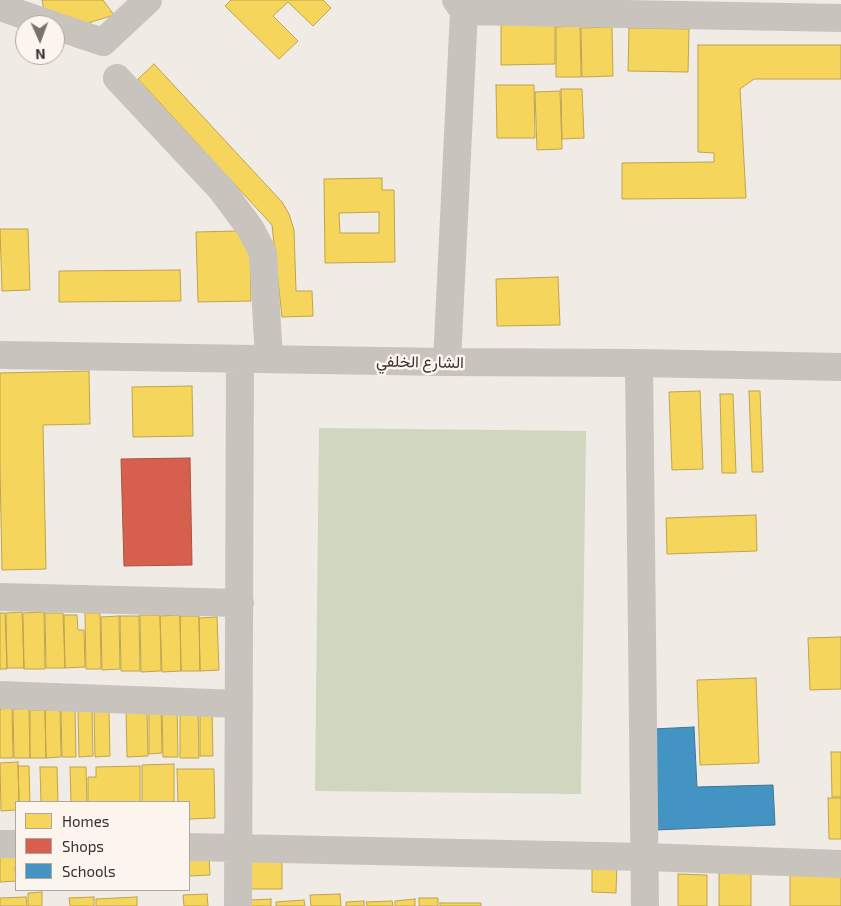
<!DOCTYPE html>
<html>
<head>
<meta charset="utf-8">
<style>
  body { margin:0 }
  #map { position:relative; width:841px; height:906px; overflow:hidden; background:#f0ebe5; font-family:"Exo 2",sans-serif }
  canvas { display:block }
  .legend { position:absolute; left:15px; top:801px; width:175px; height:90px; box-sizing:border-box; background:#fbf5ee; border:1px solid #aea6a0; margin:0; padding:6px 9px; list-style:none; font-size:15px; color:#3b302b }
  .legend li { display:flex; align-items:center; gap:10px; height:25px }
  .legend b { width:25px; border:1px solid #aea6a0 }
  .north { position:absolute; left:15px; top:15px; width:50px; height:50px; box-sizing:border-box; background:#fbf5ee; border:1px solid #aea6a0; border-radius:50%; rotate:178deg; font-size:14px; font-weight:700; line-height:20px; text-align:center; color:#3b302b }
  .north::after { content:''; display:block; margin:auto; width:18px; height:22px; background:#7a716c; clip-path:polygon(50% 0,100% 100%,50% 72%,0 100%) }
</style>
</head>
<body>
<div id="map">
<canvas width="841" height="906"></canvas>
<ul class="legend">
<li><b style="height:14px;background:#f6d55c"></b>Homes</li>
<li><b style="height:14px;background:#d6604d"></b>Shops</li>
<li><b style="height:14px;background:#4393c3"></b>Schools</li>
</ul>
<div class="north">N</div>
</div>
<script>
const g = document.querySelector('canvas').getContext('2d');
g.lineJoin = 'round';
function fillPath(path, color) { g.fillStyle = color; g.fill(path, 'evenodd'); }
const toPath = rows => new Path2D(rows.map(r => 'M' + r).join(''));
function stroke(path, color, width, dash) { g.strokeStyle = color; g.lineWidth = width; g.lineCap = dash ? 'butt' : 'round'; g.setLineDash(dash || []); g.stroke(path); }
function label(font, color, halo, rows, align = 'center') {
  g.font = font + ' "Exo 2",Vazirmatn,sans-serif'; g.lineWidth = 5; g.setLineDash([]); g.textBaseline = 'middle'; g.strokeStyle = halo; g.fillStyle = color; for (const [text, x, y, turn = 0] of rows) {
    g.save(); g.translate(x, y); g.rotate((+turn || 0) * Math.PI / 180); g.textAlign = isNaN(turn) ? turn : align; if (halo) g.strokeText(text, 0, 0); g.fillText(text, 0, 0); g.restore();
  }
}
const green = toPath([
  [319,428,586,431,581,794,315,791]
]);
const homes = toPath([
  [42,0,103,0,114,15,85,24,46,20,42,0],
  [231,0,323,0,331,8,313,26,288,2,273,16,298,41,279,59,225,6,231,0],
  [501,24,555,24,555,64,501,65,501,24],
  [580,26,581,77,556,77,556,27,580,26],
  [612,27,613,76,582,77,581,28,612,27],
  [629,28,689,29,688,72,628,71,629,28],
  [698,45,841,45,841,79,754,79,740,89,746,198,622,199,622,163,714,162,714,153,698,152,698,45],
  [154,64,282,202,289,214,294,230,296,291,312,291,313,316,282,317,272,225,138,79,154,64],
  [496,85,534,85,535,138,497,138,496,85],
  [561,89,582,89,584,138,562,139,561,89],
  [560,91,562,149,537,150,535,92,560,91],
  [382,178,382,190,394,190,395,262,325,263,324,179,382,178],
  [379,212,379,233,340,233,339,213,379,212],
  [0,229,28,229,30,290,2,291,0,229],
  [236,231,250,246,251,301,198,302,196,232,236,231],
  [180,270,181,301,59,302,59,271,180,270],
  [558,277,560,325,497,326,496,279,558,277],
  [89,371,90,424,43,425,46,569,2,570,0,467,0,373,89,371],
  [192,386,193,436,133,437,132,387,192,386],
  [700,391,703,469,672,470,669,392,700,391],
  [749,391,760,391,763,472,752,472,749,391],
  [720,394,733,394,736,473,722,473,720,394],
  [756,515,757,551,667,554,666,518,756,515],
  [22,612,24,668,7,668,6,613,22,612],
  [44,612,45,669,24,669,23,613,44,612],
  [0,613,5,613,7,669,0,669,0,613],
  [45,613,63,613,65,668,46,668,45,613],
  [85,613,100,613,101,669,86,669,85,613],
  [64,615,77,615,78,630,84,630,85,667,65,668,64,615],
  [140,615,160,615,161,671,141,672,140,615],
  [180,615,181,671,162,672,160,616,180,615],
  [119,616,120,669,102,670,101,617,119,616],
  [120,616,139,616,140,671,121,671,120,616],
  [180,616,199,616,200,671,181,671,180,616],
  [217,617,219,670,200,671,199,618,217,617],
  [841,637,841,689,810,690,808,638,841,637],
  [756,678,759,763,700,765,697,680,756,678],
  [162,703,177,703,178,757,163,757,162,703],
  [149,706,161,706,162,753,149,754,149,706],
  [12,708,13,758,0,758,0,709,12,708],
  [180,708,198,708,199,758,180,758,180,708],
  [13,709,29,709,30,758,14,758,13,709],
  [60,709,61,757,46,758,45,710,60,709],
  [126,709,147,709,148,756,127,757,126,709],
  [212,709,213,756,200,756,200,710,212,709],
  [30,710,45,710,46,758,30,758,30,710],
  [61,710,75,710,76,757,62,757,61,710],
  [94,710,109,710,110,756,95,757,94,710],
  [78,711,92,711,93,756,79,757,78,711],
  [831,752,841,752,841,797,832,797,831,752],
  [18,762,19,802,16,802,16,810,1,811,0,763,18,762],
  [174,764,174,802,142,802,142,765,174,764],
  [18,766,29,766,30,802,19,802,18,766],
  [140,766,140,802,88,802,88,777,96,777,96,767,140,766],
  [40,767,57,767,58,802,41,802,40,767],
  [70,767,86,767,87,802,71,802,70,767],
  [177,769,214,769,215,818,189,819,189,802,178,802,177,769],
  [828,798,841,798,841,839,829,839,828,798],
  [16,852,16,866,15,867,16,881,0,882,0,853,16,852],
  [209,855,210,875,189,876,189,856,209,855],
  [251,857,282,857,282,889,250,889,251,857],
  [592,862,617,862,616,893,592,892,592,862],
  [719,873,751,873,751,906,719,906,719,873],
  [678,874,707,875,707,906,678,906,678,874],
  [790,874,841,875,841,906,790,906,790,874],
  [42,892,42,906,28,906,28,893,42,892],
  [207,894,208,906,184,906,183,895,207,894],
  [340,894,341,906,311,906,310,895,340,894],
  [26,897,27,906,0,906,0,898,26,897],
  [94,897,94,906,70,906,69,898,94,897],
  [137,897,137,906,96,906,96,899,137,897],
  [419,898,438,898,438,906,419,906,419,898],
  [271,899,271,906,251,906,251,900,271,899],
  [415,899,415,906,395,906,395,901,415,899],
  [304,900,305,906,276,906,276,902,304,900],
  [364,901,364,906,346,906,346,902,364,901],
  [392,901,393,906,367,906,366,902,392,901],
  [440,903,481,903,481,906,440,906,440,903]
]);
const shops = toPath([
  [190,458,192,565,124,566,121,459,190,458]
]);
const schools = toPath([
  [694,727,697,787,773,785,775,825,656,830,653,729,694,727]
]);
const minor = toPath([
  [0,7,53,25],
  [464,11,841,18],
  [55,26,103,42,148,0],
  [117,78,221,189,250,228,263,253,269,359],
  [0,355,447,362,639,363,841,367],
  [447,362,464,11,456,0],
  [639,363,645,906],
  [0,597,240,603],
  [0,695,239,704],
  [0,844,16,844],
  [189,847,645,857,841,864],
  [238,906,240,359]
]);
const streetNames = [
  ["الشارع الخلفي",420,362,1]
];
fillPath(green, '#d1d6bf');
fillPath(homes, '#f6d55c');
stroke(homes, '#bea44d', 1);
fillPath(shops, '#d6604d');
stroke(shops, '#a85243', 1);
fillPath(schools, '#4393c3');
stroke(schools, '#417595', 1);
stroke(minor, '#c9c3be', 28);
label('16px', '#3b302b', '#fbf5ee', streetNames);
</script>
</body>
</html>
